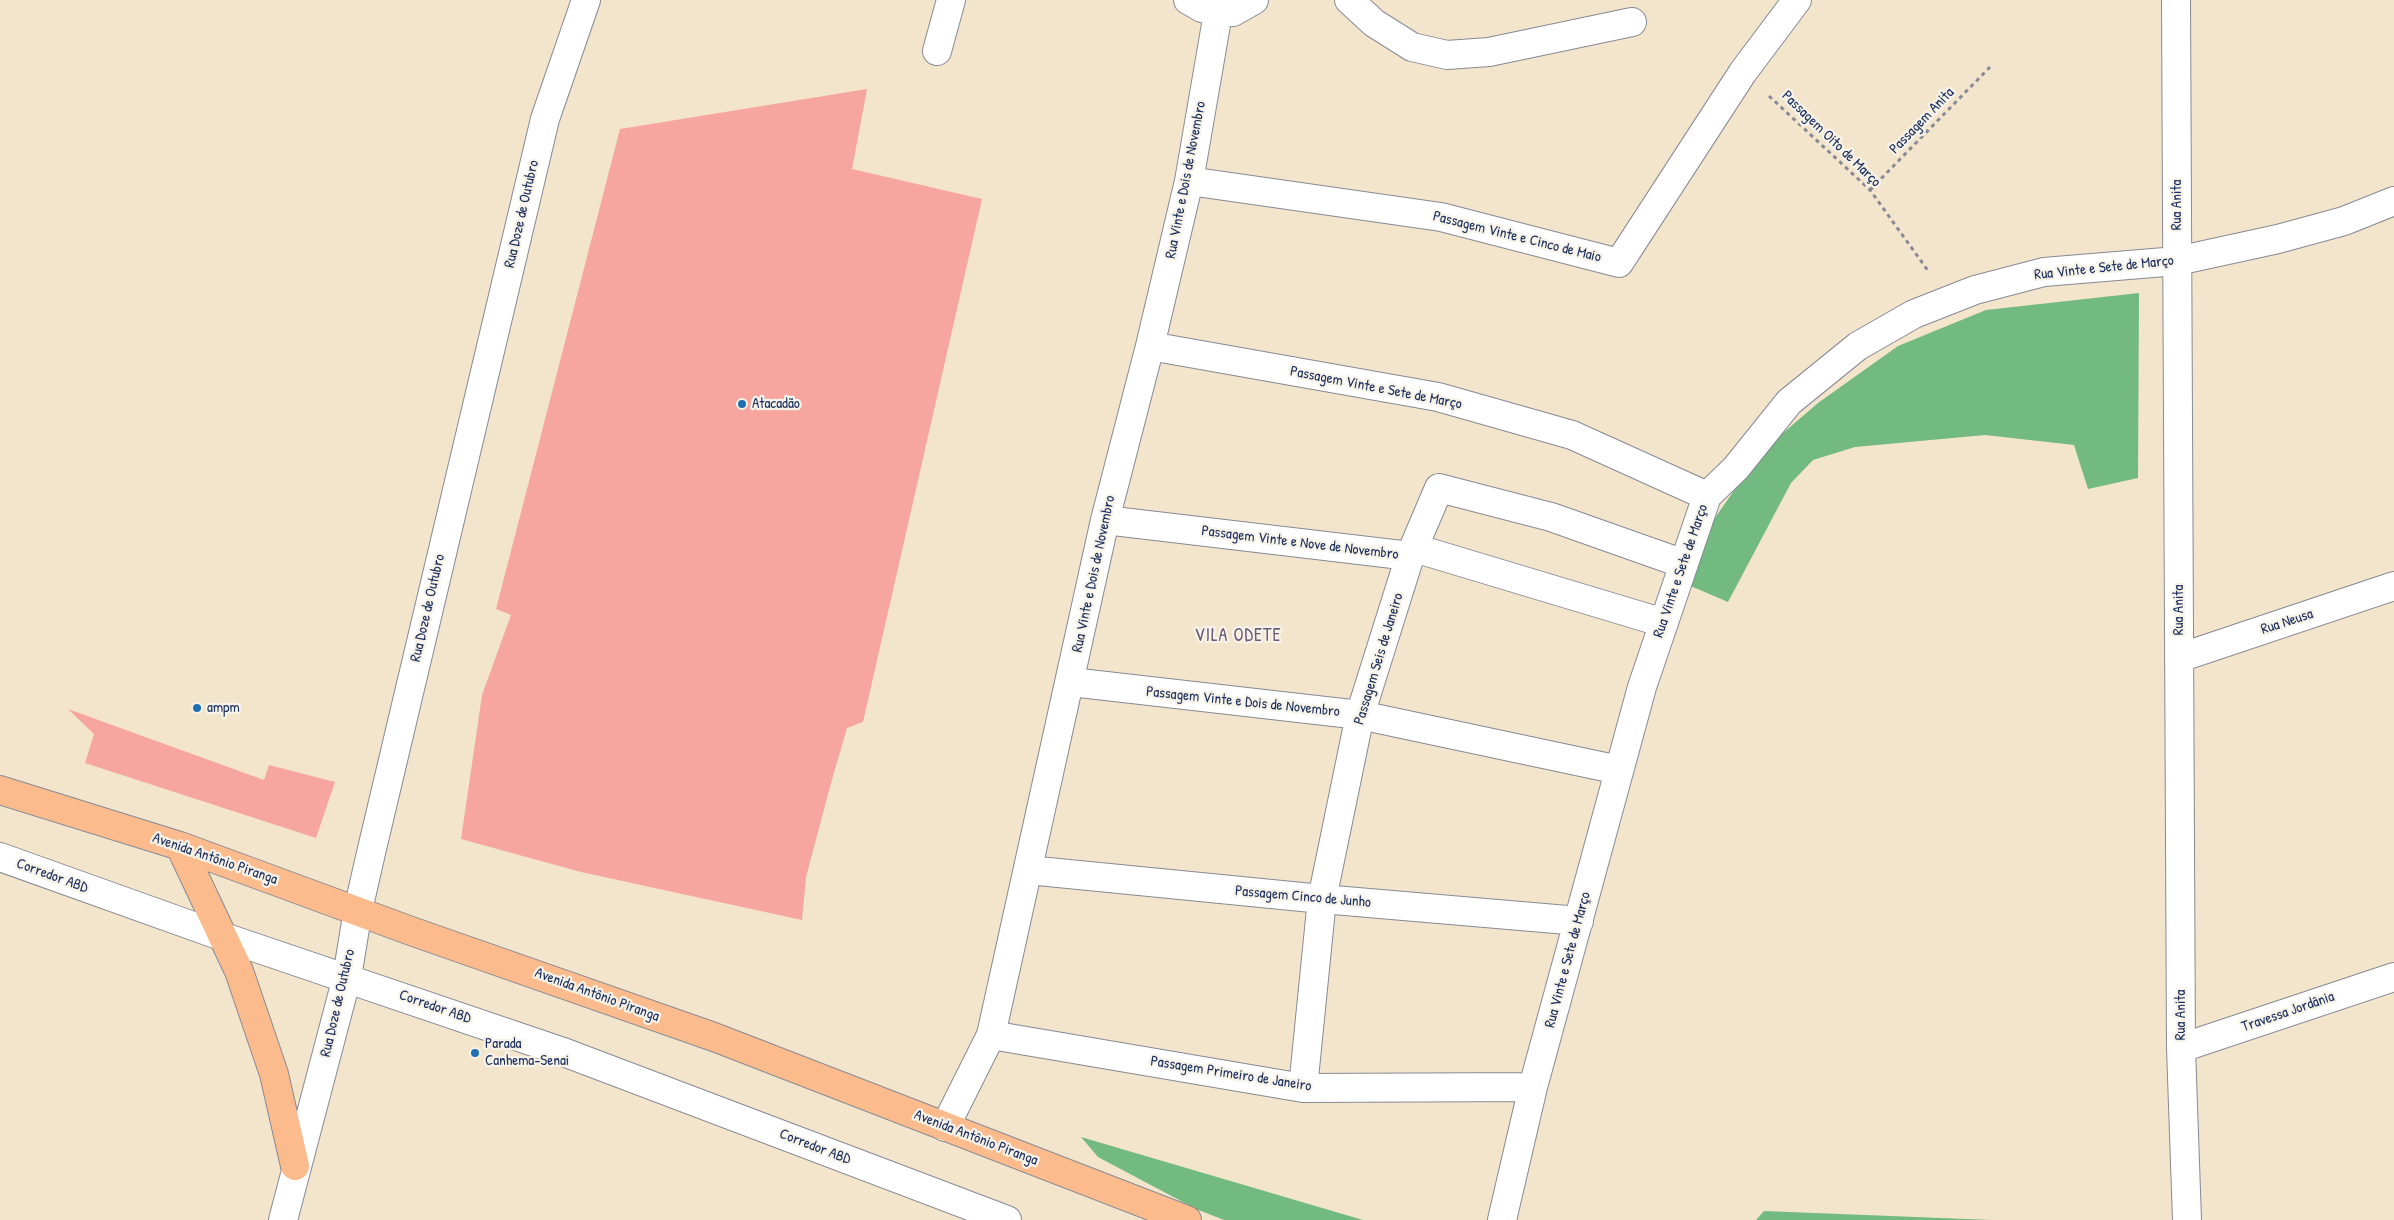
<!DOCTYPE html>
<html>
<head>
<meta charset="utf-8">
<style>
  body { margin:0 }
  canvas { display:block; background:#f3e4cc }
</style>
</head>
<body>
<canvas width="2394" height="1220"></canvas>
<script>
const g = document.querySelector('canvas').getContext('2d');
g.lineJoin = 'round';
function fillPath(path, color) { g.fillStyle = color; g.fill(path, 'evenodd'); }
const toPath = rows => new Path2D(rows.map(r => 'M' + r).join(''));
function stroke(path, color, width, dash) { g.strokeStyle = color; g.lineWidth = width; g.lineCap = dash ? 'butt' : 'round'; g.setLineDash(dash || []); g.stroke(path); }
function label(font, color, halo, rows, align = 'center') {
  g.font = font + ' "Patrick Hand",sans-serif'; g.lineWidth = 4.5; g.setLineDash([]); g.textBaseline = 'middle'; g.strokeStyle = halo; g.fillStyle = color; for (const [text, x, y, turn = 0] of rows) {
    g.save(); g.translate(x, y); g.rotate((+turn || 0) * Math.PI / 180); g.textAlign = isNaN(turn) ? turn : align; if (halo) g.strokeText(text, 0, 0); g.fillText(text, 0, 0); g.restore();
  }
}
const forest = toPath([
  [2139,293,2138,478,2088,489,2074,445,1985,435,1855,447,1813,460,1791,483,1728,602,1686,584,1710,525,1761,452,1818,403,1898,346,1986,310],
  [1081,1137,1363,1220,1224,1220,1196,1209,1098,1157],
  [1764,1211,1992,1220,1756,1220]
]);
const building = toPath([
  [867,89,852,169,982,199,863,722,847,728,831,783,806,877,802,920,581,872,461,839,482,695,511,615,496,609,620,129],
  [68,709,264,780,269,765,335,782,316,838,85,763,94,734]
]);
const path = toPath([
  [1769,96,1870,190,1929,272],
  [1870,190,1990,67]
]);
const minor = toPath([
  [1188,0,1202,8,1218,13,1233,12,1254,0],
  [1349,0,1374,23,1412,47,1447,55,1489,52,1632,22],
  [2176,0,2181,1048,2187,1220],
  [937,51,951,0],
  [1189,181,1441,217,1619,263,1743,72,1797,0],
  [1150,346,1438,397,1572,435,1707,496],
  [1105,520,1410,556,1421,550,1664,623],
  [2179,658,2394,586],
  [1071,682,1360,715,1619,770],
  [0,857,221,936,566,1053,1007,1220],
  [1028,870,1322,899,1579,921],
  [991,1035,1303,1088,1533,1087],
  [2181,1048,2394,977],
  [1303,1088,1322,899,1360,715,1410,556,1439,488,1551,517,1684,564],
  [945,1127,991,1035,1105,520,1150,346,1189,181,1218,13],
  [283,1220,347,977,358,910,371,853,545,119,586,0],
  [1502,1220,1533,1087,1642,687,1707,496,1736,468,1789,402,1858,346,1914,314,1975,290,2044,272,2177,261,2278,239,2344,221,2394,201]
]);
const major = toPath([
  [0,790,180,846,411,931,714,1037,1187,1220],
  [180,846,239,971,274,1074,295,1166]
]);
const markers = [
  [742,404,5,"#1f6fb2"],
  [197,708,5,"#1f6fb2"],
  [475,1053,5,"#1f6fb2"]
];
const streetNames = [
  ["Passagem Anita",1922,121,-46],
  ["Passagem Oito de Março",1831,139,44],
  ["Rua Vinte e Dois de Novembro",1186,180,-79],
  ["Rua Anita",2177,205,-90],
  ["Rua Doze de Outubro",522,214,-77],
  ["Passagem Vinte e Cinco de Maio",1517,237,14],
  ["Rua Vinte e Sete de Março",2104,268,-6],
  ["Passagem Vinte e Sete de Março",1376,388,11],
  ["Passagem Vinte e Nove de Novembro",1300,543,7],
  ["Rua Vinte e Sete de Março",1681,571,-71],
  ["Rua Vinte e Dois de Novembro",1094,574,-78],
  ["Rua Doze de Outubro",428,608,-77],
  ["Rua Anita",2179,610,-90],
  ["Rua Neusa",2287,622,-18],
  ["Passagem Seis de Janeiro",1379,659,-73],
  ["Passagem Vinte e Dois de Novembro",1243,702,6],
  ["Avenida Antônio Piranga",215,859,19],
  ["Corredor ABD",52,876,20],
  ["Passagem Cinco de Junho",1303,897,5],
  ["Rua Vinte e Sete de Março",1568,960,-75],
  ["Avenida Antônio Piranga",597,995,20],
  ["Rua Doze de Outubro",338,1003,-77],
  ["Corredor ABD",435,1007,19],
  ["Travessa Jordânia",2288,1012,-19],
  ["Rua Anita",2181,1015,-90],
  ["Passagem Primeiro de Janeiro",1231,1074,9],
  ["Avenida Antônio Piranga",976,1138,21],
  ["Corredor ABD",815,1147,21]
];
const poiNames = [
  ["Atacadão",752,404],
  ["ampm",207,708],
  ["Parada",485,1044],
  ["Canhema-Senai",485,1061]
];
const quarterNames = [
  ["VILA ODETE",1238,636]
];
fillPath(forest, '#72ba80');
fillPath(building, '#f6a69f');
stroke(minor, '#878a95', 30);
stroke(major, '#878a95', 30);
stroke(path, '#878a95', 3, [4, 4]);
stroke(minor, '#fff', 28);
stroke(major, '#fbbb8c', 28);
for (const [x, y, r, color] of markers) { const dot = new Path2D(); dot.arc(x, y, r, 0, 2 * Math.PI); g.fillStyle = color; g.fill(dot); stroke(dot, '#f7f3e8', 2); }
label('15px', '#1b2f5e', '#f7f3e8', streetNames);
label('15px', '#1b2f5e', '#f7f3e8', poiNames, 'left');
g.letterSpacing = '1px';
label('18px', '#685975', '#f7f3e8', quarterNames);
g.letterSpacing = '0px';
</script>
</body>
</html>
